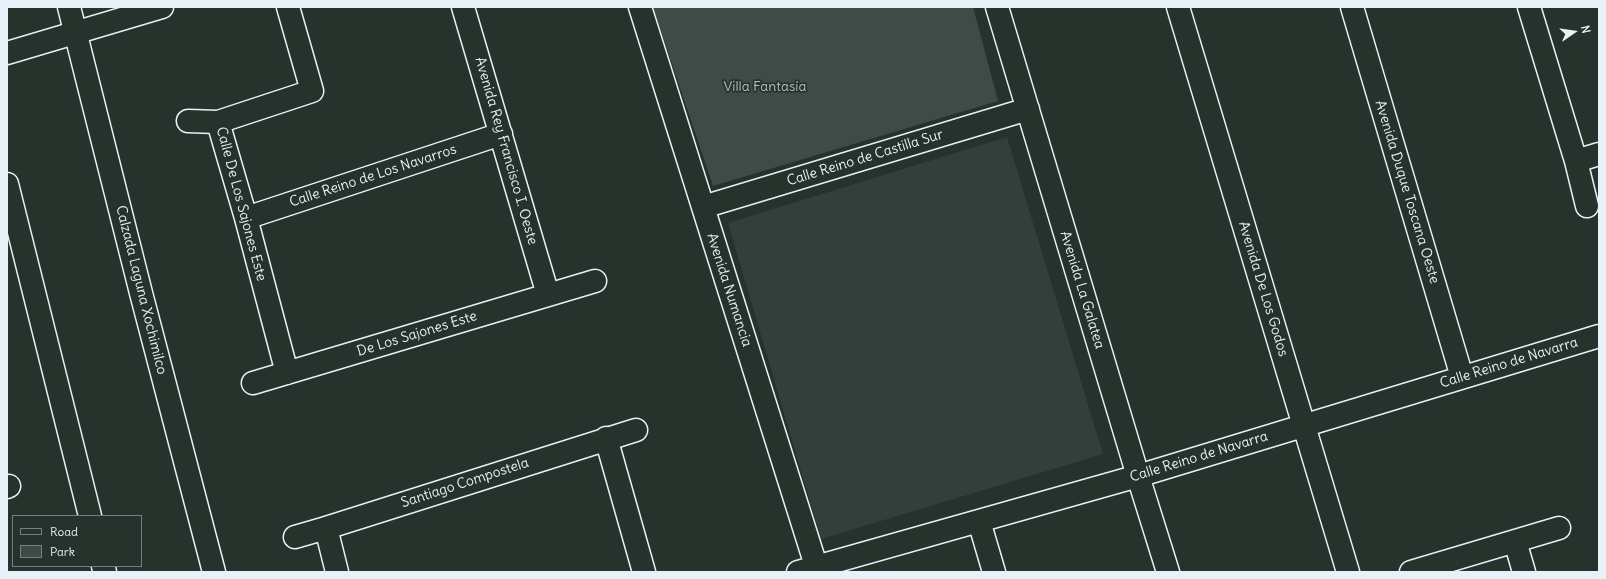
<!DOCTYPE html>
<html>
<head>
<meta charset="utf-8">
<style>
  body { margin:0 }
  #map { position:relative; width:1606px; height:579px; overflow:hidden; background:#26332d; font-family:Delius,sans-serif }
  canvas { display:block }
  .frame { position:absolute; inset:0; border:8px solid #e8f1f8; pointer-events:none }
  .legend { position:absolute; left:12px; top:515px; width:130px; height:52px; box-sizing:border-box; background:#26332d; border:1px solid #747f7e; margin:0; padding:5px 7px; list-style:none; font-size:12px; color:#e8f1f8 }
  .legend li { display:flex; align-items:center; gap:8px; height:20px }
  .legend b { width:20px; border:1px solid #747f7e }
  .north { position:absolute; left:1554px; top:12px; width:40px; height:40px; -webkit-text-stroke:3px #26332d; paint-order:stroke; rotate:77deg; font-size:11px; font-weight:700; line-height:16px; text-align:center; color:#e8f1f8 }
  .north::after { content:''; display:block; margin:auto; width:14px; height:18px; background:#e8f1f8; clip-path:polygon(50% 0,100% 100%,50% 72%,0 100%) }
</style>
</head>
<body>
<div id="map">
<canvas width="1606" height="579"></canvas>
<div class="frame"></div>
<ul class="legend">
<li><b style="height:5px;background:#26332d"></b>Road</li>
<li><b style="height:11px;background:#3e4b47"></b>Park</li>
</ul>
<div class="north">N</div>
</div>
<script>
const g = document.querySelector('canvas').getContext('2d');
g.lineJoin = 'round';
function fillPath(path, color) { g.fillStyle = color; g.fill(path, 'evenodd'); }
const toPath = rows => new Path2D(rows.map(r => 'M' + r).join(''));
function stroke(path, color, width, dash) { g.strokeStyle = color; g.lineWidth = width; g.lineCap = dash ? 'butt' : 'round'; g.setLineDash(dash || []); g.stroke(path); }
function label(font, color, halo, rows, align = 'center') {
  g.font = font + ' Delius,sans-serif'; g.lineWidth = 3.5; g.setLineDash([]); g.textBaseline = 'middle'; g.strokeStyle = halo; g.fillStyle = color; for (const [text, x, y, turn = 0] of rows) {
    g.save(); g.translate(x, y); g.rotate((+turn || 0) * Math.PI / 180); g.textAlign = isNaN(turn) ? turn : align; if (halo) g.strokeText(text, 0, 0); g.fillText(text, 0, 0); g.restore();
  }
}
const built = toPath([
  [1007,137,1103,454,821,539,728,223]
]);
const green = toPath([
  [653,7,973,7,998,101,713,186]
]);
const minor = toPath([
  [463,7,548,295],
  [640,7,818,572],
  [997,7,1138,476,1168,572],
  [1178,7,1348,572],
  [1352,7,1462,377],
  [1529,7,1576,161,1587,206],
  [188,121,218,122,312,91,288,7],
  [218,122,246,218,287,373],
  [1576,161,1599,154],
  [703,207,1028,109],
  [246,218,501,134],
  [253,383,595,281],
  [606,438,644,572],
  [7,487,9,486],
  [979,521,994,572],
  [326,528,337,572],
  [295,537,326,528,636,430],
  [1515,541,1524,572],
  [798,572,1138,476,1599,336],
  [1411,572,1559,528]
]);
const tertiary = toPath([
  [7,53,162,7]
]);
const secondary = toPath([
  [69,7,141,293,214,572],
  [7,184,90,516],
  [103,566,105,572]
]);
const parkNames = [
  ["Villa Fantasía",765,87]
];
const streetNames = [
  ["Avenida Rey Francisco I. Oeste",506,151,74],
  ["Calle Reino de Castilla Sur",865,158,-17],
  ["Calle Reino de Los Navarros",373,176,-18],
  ["Avenida Duque Toscana Oeste",1407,192,73],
  ["Calle De Los Sajones Este",241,204,75],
  ["Avenida De Los Godos",1263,289,73],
  ["Calzada Laguna Xochimilco",141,290,76],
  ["Avenida Numancia",729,290,72],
  ["Avenida La Galatea",1082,290,73],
  ["De Los Sajones Este",417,334,-17],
  ["Calle Reino de Navarra",1509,363,-17],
  ["Calle Reino de Navarra",1199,457,-17],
  ["Santiago Compostela",465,483,-18]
];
fillPath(built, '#333f3a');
fillPath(green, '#3e4b47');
stroke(minor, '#e8f1f8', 25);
stroke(tertiary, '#e8f1f8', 25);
stroke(secondary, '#e8f1f8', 25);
stroke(minor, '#26332d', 22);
stroke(tertiary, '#26332d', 22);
stroke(secondary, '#26332d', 22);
label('14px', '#b5bfc3', '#26332d', parkNames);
label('14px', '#e8f1f8', '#26332d', streetNames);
</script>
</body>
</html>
